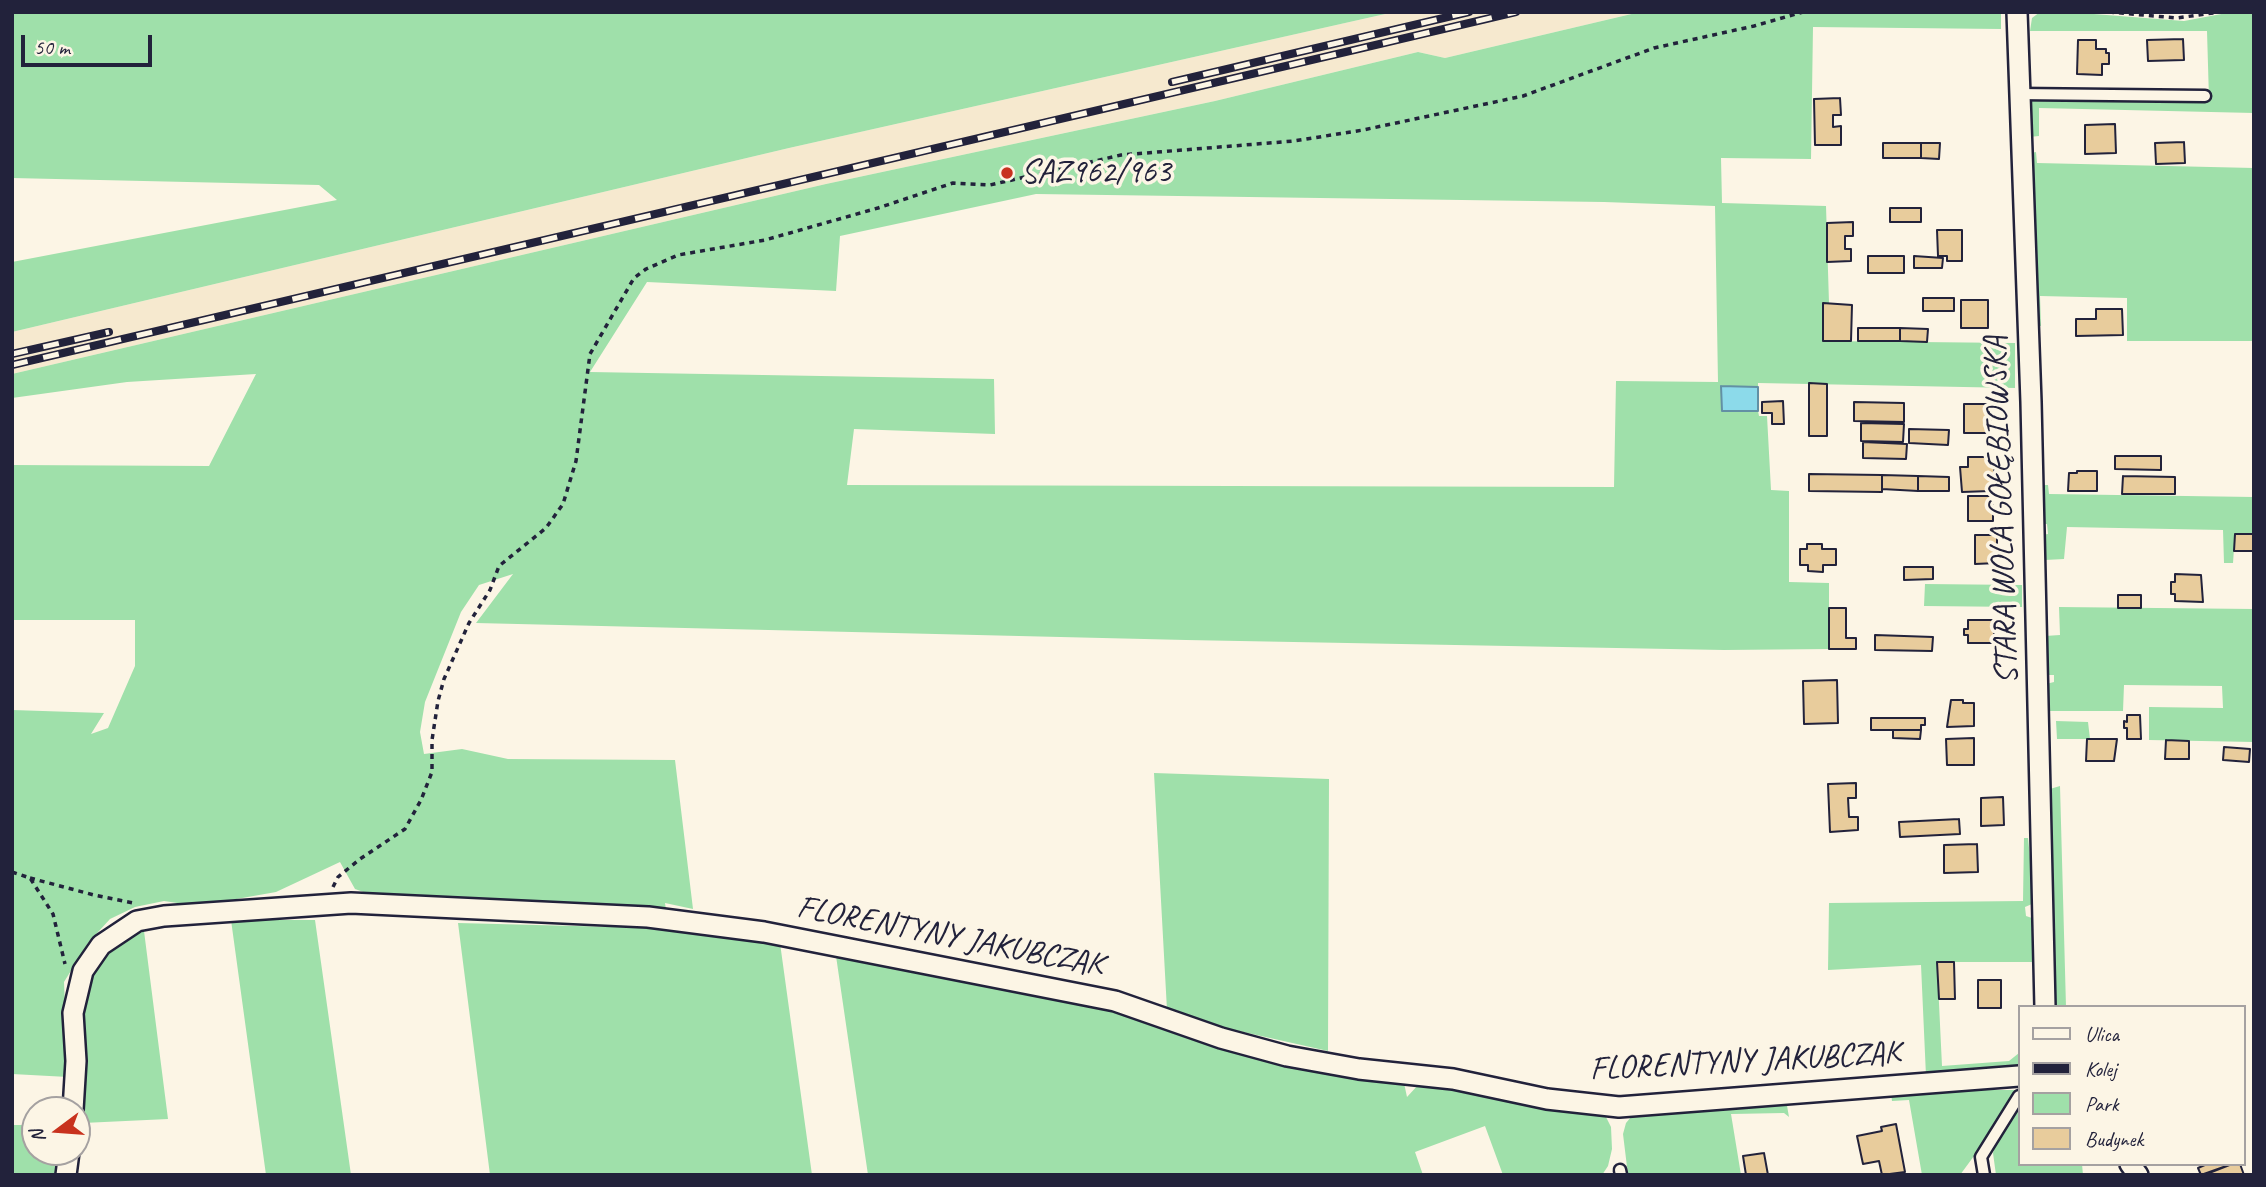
<!DOCTYPE html>
<html>
<head>
<meta charset="utf-8">
<style>
  body { margin:0 }
  #map { position:relative; width:2266px; height:1187px; overflow:hidden; background:#fcf5e5; font-family:Caveat,sans-serif }
  canvas { display:block }
  .frame { position:absolute; inset:0; border:14px solid #22223b; pointer-events:none }
  .legend { position:absolute; left:2018px; top:1005px; width:228px; height:161px; box-sizing:border-box; background:#fcf5e5; border:2px solid #a5a1a1; margin:0; padding:9px 12px; list-style:none; font-size:21px; color:#22223b }
  .legend li { display:flex; align-items:center; gap:14px; height:35px }
  .legend b { width:35px; border:2px solid #a5a1a1 }
  .north { position:absolute; left:21px; top:1096px; width:70px; height:70px; box-sizing:border-box; background:#fcf5e5; border:2px solid #a5a1a1; border-radius:50%; rotate:254deg; font-size:19px; font-weight:700; line-height:28px; text-align:center; color:#22223b }
  .north::after { content:''; display:block; margin:auto; width:24px; height:32px; background:#c8321e; clip-path:polygon(50% 0,100% 100%,50% 72%,0 100%) }
  .scale { position:absolute; left:21px; top:35px; width:131px; height:32px; box-sizing:border-box; border:4px solid #22223b; border-top:0; padding-left:9px; font-size:21px; line-height:24px; white-space:nowrap; color:#22223b; -webkit-text-stroke:5px #fcf5e5; paint-order:stroke }
</style>
</head>
<body>
<div id="map">
<canvas width="2266" height="1187"></canvas>
<div class="frame"></div>
<ul class="legend">
<li><b style="height:9px;background:#fcf5e5"></b>Ulica</li>
<li><b style="height:9px;background:#22223b"></b>Kolej</li>
<li><b style="height:19px;background:#9fe0aa"></b>Park</li>
<li><b style="height:19px;background:#e8cc9c"></b>Budynek</li>
</ul>
<div class="north">N</div>
<div class="scale">50 m</div>
</div>
<script>
const g = document.querySelector('canvas').getContext('2d');
g.lineJoin = 'round';
function fillPath(path, color) { g.fillStyle = color; g.fill(path, 'evenodd'); }
const toPath = rows => new Path2D(rows.map(r => 'M' + r).join(''));
function stroke(path, color, width, dash) { g.strokeStyle = color; g.lineWidth = width; g.lineCap = dash ? 'butt' : 'round'; g.setLineDash(dash || []); g.stroke(path); }
function label(font, color, halo, rows, align = 'center') {
  g.font = font + ' Caveat,sans-serif'; g.lineWidth = 7; g.setLineDash([]); g.textBaseline = 'middle'; g.strokeStyle = halo; g.fillStyle = color; for (const [text, x, y, turn = 0] of rows) {
    g.save(); g.translate(x, y); g.rotate((+turn || 0) * Math.PI / 180); g.textAlign = isNaN(turn) ? turn : align; if (halo) g.strokeText(text, 0, 0); g.fillText(text, 0, 0); g.restore();
  }
}
const built = toPath([
  [1394,12,1640,12,1445,58,1418,52,1215,101,826,184,12,374,12,332,789,148]
]);
const green = toPath([
  [12,12,1394,12,789,148,12,332,12,262,337,200,319,185,12,178],
  [1640,12,2001,12,2001,29,1813,27,1811,159,1721,158,1722,203,1826,206,1829,303,1823,304,1823,341,2015,343,2015,388,1758,383,1758,387,1721,386,1722,410,1758,411,1759,416,1767,416,1771,490,1789,491,1789,582,1829,583,1829,649,1724,650,1186,640,476,623,513,574,479,585,461,612,425,702,420,732,424,754,462,749,508,759,675,760,693,909,665,903,669,929,780,943,812,1175,490,1175,458,923,614,927,613,911,410,894,372,895,355,889,340,862,276,892,197,906,164,901,135,907,110,919,88,943,64,982,68,1077,12,1074,12,710,104,713,91,734,108,728,135,666,135,620,12,620,12,465,209,466,256,374,127,382,12,398,12,374,826,184,1215,101,1418,52,1445,58],
  [1036,194,1604,202,1715,206,1718,382,1616,381,1614,487,847,485,854,429,995,434,994,379,590,372,647,282,836,291,840,236],
  [2040,12,2068,12,2184,21,2232,12,2254,12,2254,113,2039,108,2039,136,2029,137,2025,105,2030,103,2030,96,2209,99,2207,31,2030,31,2032,18],
  [2036,152,2037,163,2254,168,2254,341,2127,341,2127,298,2040,296,2041,326,2034,325,2029,218,2036,217,2035,207,2031,206,2031,153],
  [2040,485,2048,485,2049,494,2254,497,2254,534,2235,534,2233,563,2224,563,2223,530,2067,527,2064,559,2045,560,2042,558,2041,535,2048,534,2047,524,2041,524],
  [1925,584,2022,585,2022,607,1924,606],
  [2059,607,2254,609,2254,742,2149,740,2149,707,2223,708,2222,686,2124,685,2123,711,2049,711,2046,709,2046,684,2054,682,2054,675,2046,675,2045,636,2060,635],
  [2056,721,2088,722,2090,739,2057,739],
  [1154,773,1329,779,1328,1051,1221,1027,1167,1010],
  [2060,786,2066,1007,2053,1007,2048,792,2050,789],
  [2024,838,2028,838,2032,877,2032,904,2025,907,2026,916,2032,918,2032,962,1937,962,1942,1066,2009,1061,2019,1053,2019,1068,1926,1076,1921,965,1828,970,1829,903,2023,901],
  [231,920,315,920,351,1175,266,1175],
  [166,925,144,931,168,1119,83,1123,81,1035,83,985,96,964,113,947,145,926],
  [836,956,1071,1003,1106,1008,1404,1083,1407,1097,1419,1084,1603,1111,1611,1127,1612,1149,1608,1166,1602,1175,1503,1175,1485,1126,1415,1152,1423,1175,868,1175],
  [1969,1090,2016,1090,1996,1126,1960,1175,1922,1175,1909,1100,1892,1101,1891,1094],
  [1786,1100,1789,1117,1784,1113,1731,1114,1741,1175,1628,1175,1623,1134,1626,1123,1631,1117,1640,1112],
  [2019,1105,2019,1164,2082,1164,2083,1175,1996,1175,1993,1153,1995,1146],
  [12,1125,35,1125,35,1152,62,1152,59,1175,12,1175]
]);
const water = toPath([
  [1721,386,1758,387,1758,411,1722,411,1721,386]
]);
const building = toPath([
  [2183,39,2184,60,2148,61,2147,40,2183,39],
  [2078,40,2096,40,2096,49,2106,49,2106,53,2109,53,2109,64,2102,64,2102,75,2077,74,2078,40],
  [1840,98,1841,115,1833,115,1833,127,1841,126,1841,145,1815,145,1814,99,1840,98],
  [2115,124,2116,153,2085,154,2085,125,2115,124],
  [2184,142,2185,163,2156,164,2155,143,2184,142],
  [1883,143,1921,143,1921,158,1883,158,1883,143],
  [1921,143,1940,143,1939,159,1921,158,1921,143],
  [1890,208,1921,208,1921,222,1890,222,1890,208],
  [1853,222,1853,236,1845,236,1845,249,1851,249,1851,261,1827,262,1827,223,1853,222],
  [1937,230,1962,230,1962,261,1947,261,1947,256,1938,256,1937,230],
  [1868,256,1904,256,1904,273,1868,273,1868,256],
  [1914,256,1943,258,1942,268,1914,268,1914,256],
  [1923,298,1954,298,1954,311,1923,311,1923,298],
  [1961,300,1988,300,1988,328,1961,328,1961,300],
  [1823,303,1852,305,1851,341,1823,341,1823,303],
  [2096,309,2122,309,2123,335,2076,336,2076,319,2096,319,2096,309],
  [1858,328,1900,328,1900,341,1858,341,1858,328],
  [1900,328,1928,329,1927,342,1900,341,1900,328],
  [1809,383,1827,384,1827,436,1809,436,1809,383],
  [1783,401,1784,424,1772,424,1772,413,1762,413,1762,402,1783,401],
  [1854,402,1904,403,1904,422,1854,421,1854,402],
  [1964,404,1991,404,1991,433,1964,433,1964,404],
  [1861,423,1904,424,1903,442,1861,441,1861,423],
  [1909,429,1949,430,1948,445,1909,443,1909,429],
  [1863,442,1907,444,1906,459,1863,458,1863,442],
  [2115,456,2161,456,2161,470,2115,469,2115,456],
  [1968,457,1986,457,1986,460,1992,460,1992,467,1994,467,1994,484,1990,484,1990,491,1962,492,1960,467,1968,467,1968,457],
  [2077,471,2097,471,2097,491,2068,491,2069,473,2077,473,2077,471],
  [1809,474,1882,475,1882,492,1809,491,1809,474],
  [1882,475,1918,476,1918,491,1882,489,1882,475],
  [1918,476,1949,477,1949,491,1918,491,1918,476],
  [2123,476,2175,477,2175,494,2122,494,2123,476],
  [1968,496,1993,496,1993,521,1968,521,1968,496],
  [2235,534,2254,534,2254,551,2234,551,2235,534],
  [1975,535,1997,535,1997,563,1975,564,1975,535],
  [1807,544,1822,544,1822,549,1836,549,1836,565,1823,565,1823,572,1808,571,1808,565,1800,565,1800,549,1807,549,1807,544],
  [1904,567,1933,567,1933,579,1904,580,1904,567],
  [2175,574,2201,575,2203,602,2175,601,2175,594,2171,594,2171,582,2175,582,2175,574],
  [2118,595,2141,595,2141,608,2118,608,2118,595],
  [1829,608,1846,608,1846,638,1856,638,1856,649,1829,649,1829,608],
  [1968,620,1994,620,1994,643,1968,643,1968,635,1964,635,1964,629,1968,629,1968,620],
  [1875,635,1933,637,1932,651,1875,650,1875,635],
  [1837,680,1838,723,1804,724,1803,681,1837,680],
  [1951,700,1963,700,1963,703,1974,703,1974,726,1947,727,1951,700],
  [2127,715,2140,715,2141,739,2127,739,2127,728,2124,728,2124,721,2127,722,2127,715],
  [1871,718,1925,718,1925,725,1921,725,1921,730,1871,730,1871,718],
  [1893,730,1921,730,1920,739,1893,738,1893,730],
  [1974,738,1974,765,1947,765,1946,739,1974,738],
  [2087,739,2117,739,2114,761,2086,761,2087,739],
  [2166,740,2189,741,2189,759,2165,759,2166,740],
  [2224,747,2250,749,2249,762,2223,760,2224,747],
  [1856,783,1856,798,1848,798,1849,817,1858,817,1858,830,1830,832,1828,784,1856,783],
  [2003,797,2004,825,1981,826,1981,798,2003,797],
  [1959,819,1960,834,1900,837,1899,822,1959,819],
  [1977,844,1978,872,1944,873,1944,845,1977,844],
  [1937,962,1954,962,1955,999,1939,999,1937,962],
  [1978,980,2001,980,2001,1008,1978,1008,1978,980],
  [1896,1124,1905,1172,1882,1175,1879,1161,1863,1164,1857,1136,1882,1131,1881,1127,1896,1124],
  [1764,1153,1768,1175,1746,1175,1743,1156,1764,1153],
  [2207,1164,2232,1164,2201,1175,2198,1168,2207,1164],
  [2232,1164,2240,1164,2244,1175,2204,1175,2232,1164]
]);
const path = toPath([
  [2109,12,2177,18,2220,12],
  [12,872,30,878,53,914,65,964],
  [30,878,94,895,133,903],
  [333,887,338,877,360,859,405,829,421,800,432,772,432,740,438,701,444,679,469,623,490,590,499,566,546,528,563,504,576,461,590,354,634,278,646,269,678,255,765,240,878,208,953,183,990,185,1121,155,1294,141,1363,130,1523,96,1654,48,1754,26,1803,12]
]);
const service = toPath([
  [2018,94,2205,96],
  [1620,1170,1621,1175],
  [1984,1175,1981,1157,2019,1096]
]);
const minor = toPath([
  [2017,12,2031,402,2045,1007],
  [73,1110,76,1061,73,1013,83,971,101,945,137,921,164,916,351,903,648,917,764,932,1115,1001,1221,1038,1287,1056,1359,1069,1453,1079,1547,1099,1619,1107,2019,1076],
  [2130,1164,2138,1175],
  [66,1175,69,1152]
]);
const rail = toPath([
  [1172,82,1469,12],
  [12,354,109,332],
  [12,365,1516,12]
]);
const markers = [
  [1007,173,7,"#c8321e"]
];
const poiNames = [
  ["SAZ962/963",1021,173]
];
const streetNames = [
  ["STARA WOLA GOŁĘBIOWSKA",2002,510,-92],
  ["FLORENTYNY JAKUBCZAK",950,937,11],
  ["FLORENTYNY JAKUBCZAK",1745,1062,-3]
];
fillPath(built, '#f6e9cf');
fillPath(green, '#9fe0aa');
fillPath(water, '#8cdaea');
stroke(water, '#6290a4', 2);
fillPath(building, '#e8cc9c');
stroke(building, '#22223b', 2);
stroke(service, '#22223b', 15);
stroke(minor, '#22223b', 24);
stroke(path, '#22223b', 3.5, [5, 5]);
stroke(service, '#fcf5e5', 10);
stroke(minor, '#fcf5e5', 19);
stroke(rail, '#22223b', 8);
stroke(rail, '#fcf5e5', 5, [16]);
for (const [x, y, r, color] of markers) { const dot = new Path2D(); dot.arc(x, y, r, 0, 2 * Math.PI); g.fillStyle = color; g.fill(dot); stroke(dot, '#fcf5e5', 2.5); }
label('33px', '#22223b', '#fcf5e5', poiNames, 'left');
label('33px', '#22223b', '#fcf5e5', streetNames);
</script>
</body>
</html>
